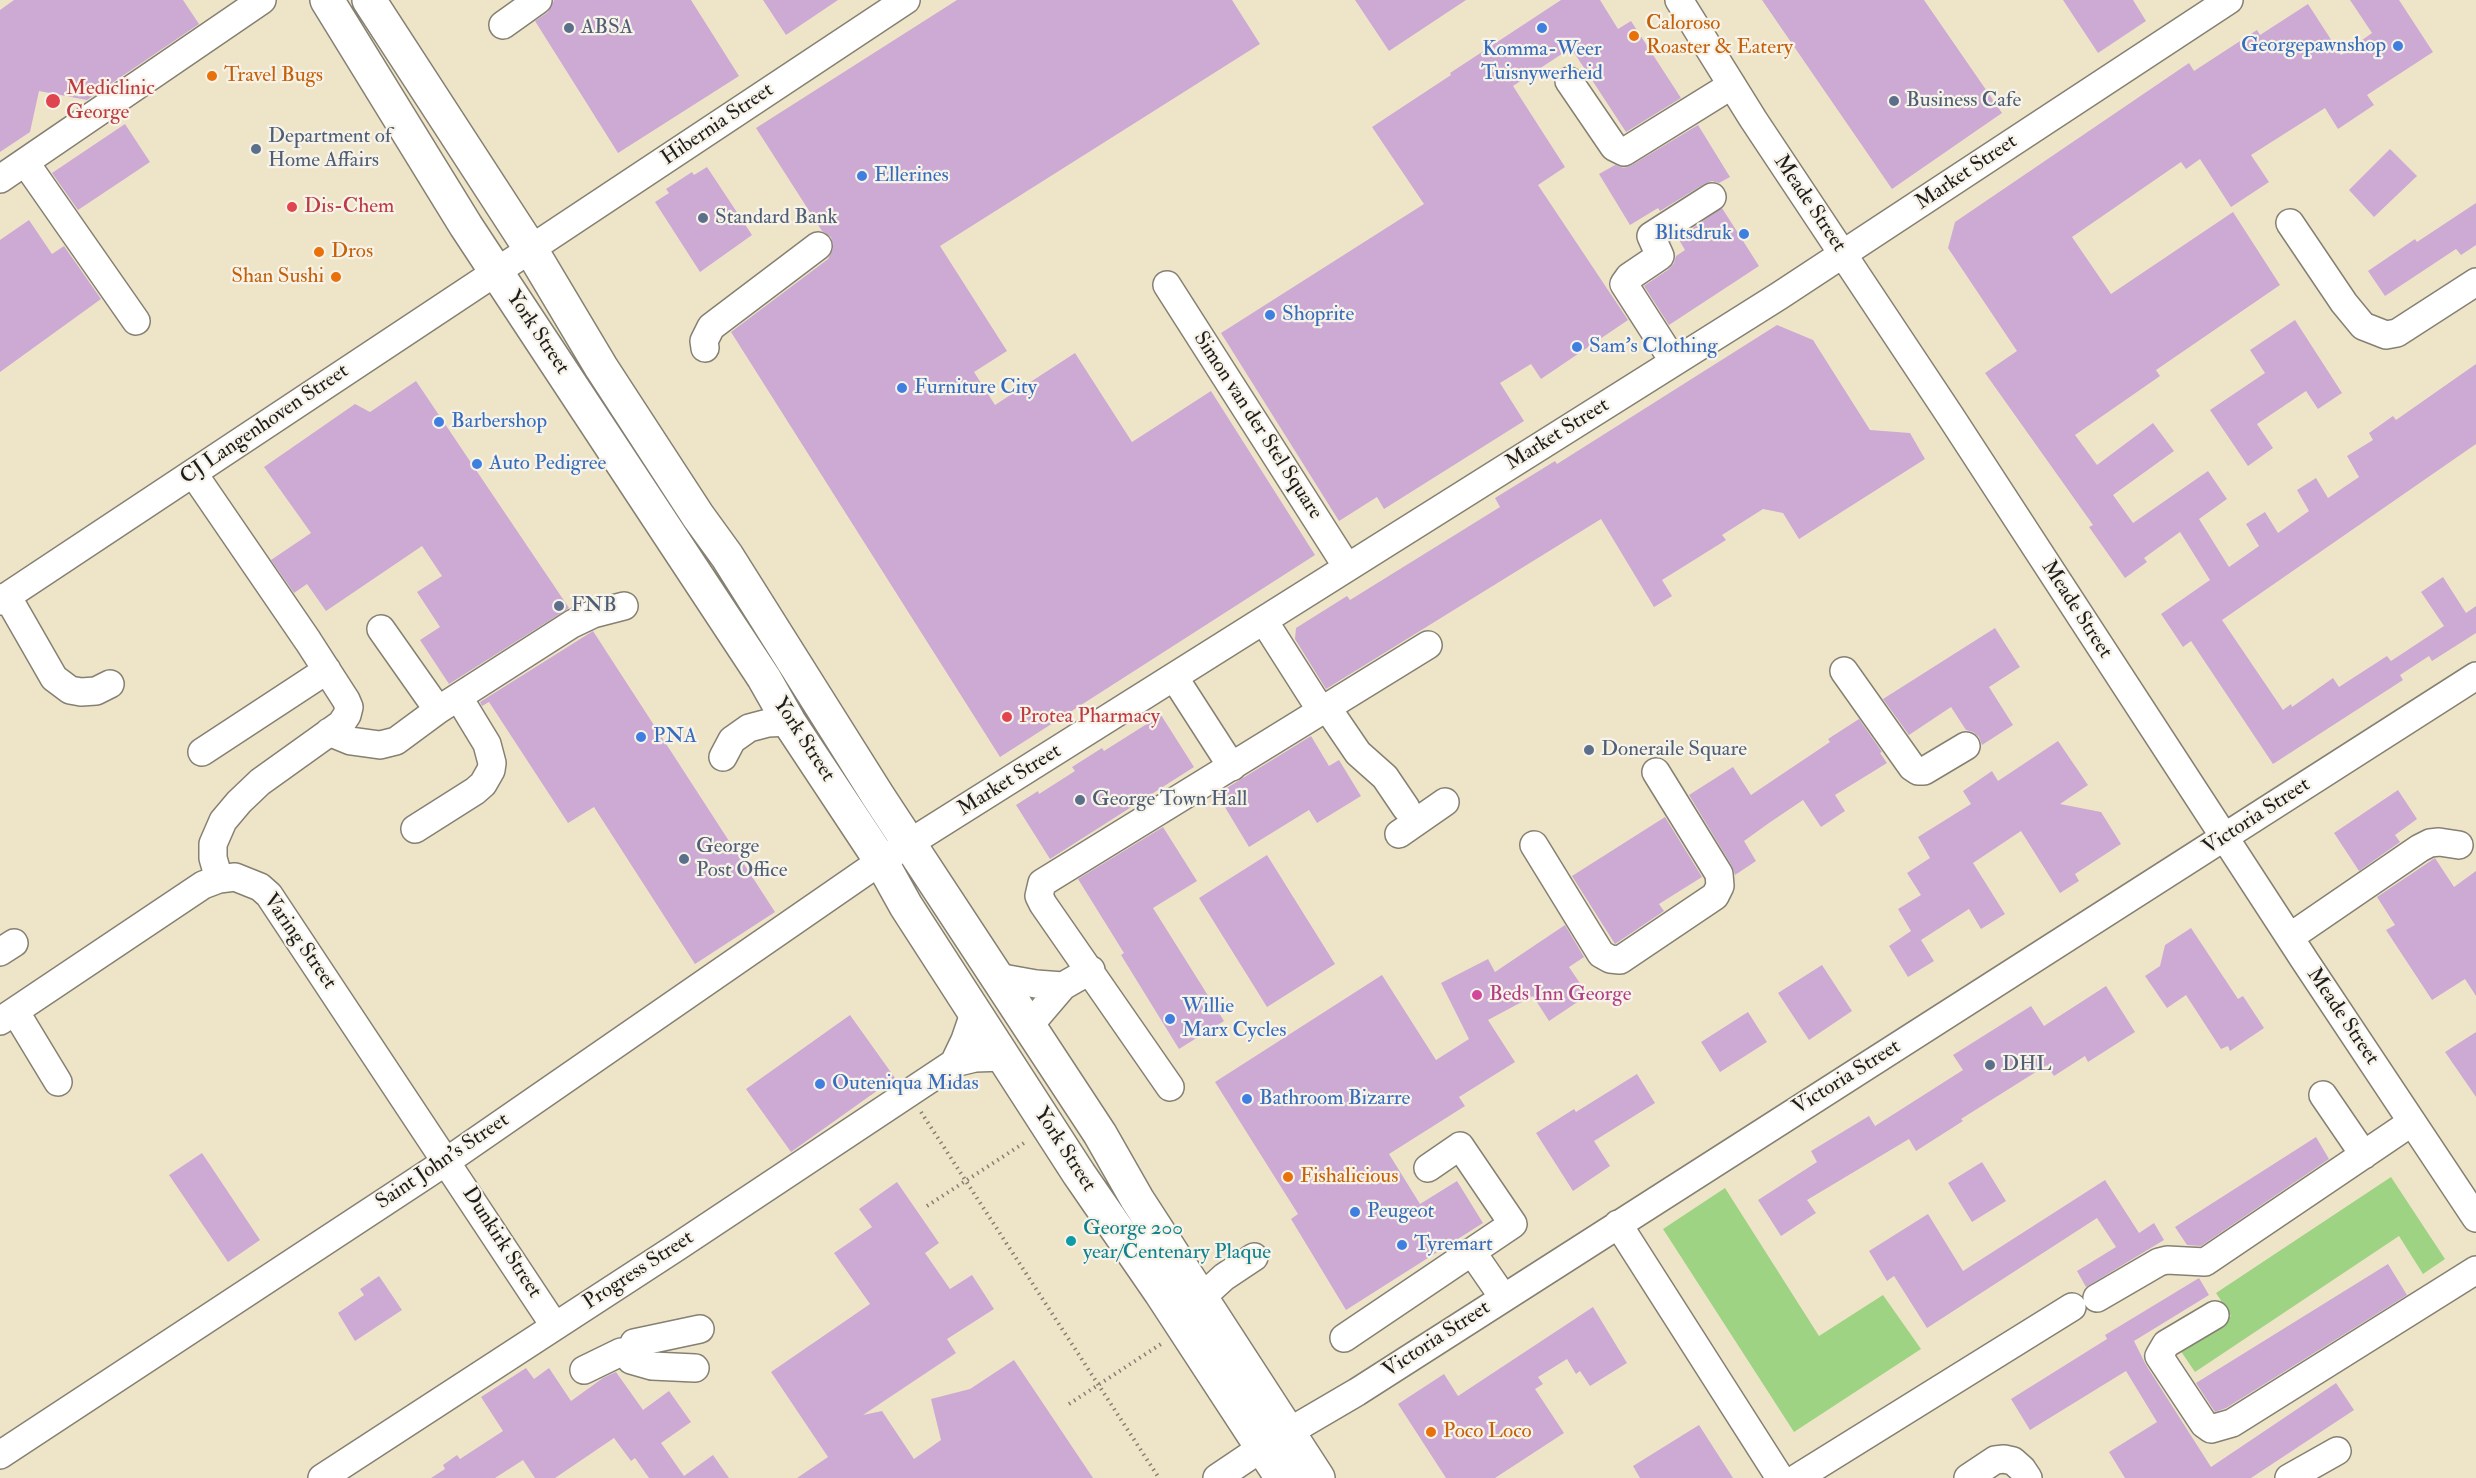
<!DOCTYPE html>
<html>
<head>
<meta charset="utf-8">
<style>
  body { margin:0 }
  canvas { display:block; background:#eee5c9 }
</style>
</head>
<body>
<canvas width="2476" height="1478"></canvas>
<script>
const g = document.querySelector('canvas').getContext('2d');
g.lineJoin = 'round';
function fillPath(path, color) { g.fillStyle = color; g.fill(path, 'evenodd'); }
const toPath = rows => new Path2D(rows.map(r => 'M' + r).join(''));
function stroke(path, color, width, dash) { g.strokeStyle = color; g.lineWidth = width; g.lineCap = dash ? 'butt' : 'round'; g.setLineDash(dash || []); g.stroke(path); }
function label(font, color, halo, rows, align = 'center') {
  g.font = font + ' "IM FELL Double Pica",serif'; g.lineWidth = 4.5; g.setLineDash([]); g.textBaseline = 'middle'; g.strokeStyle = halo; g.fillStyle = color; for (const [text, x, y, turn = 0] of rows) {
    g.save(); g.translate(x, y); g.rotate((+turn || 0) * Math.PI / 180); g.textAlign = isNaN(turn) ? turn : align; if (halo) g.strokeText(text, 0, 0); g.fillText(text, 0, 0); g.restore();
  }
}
const green = toPath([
  [2391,1177,2445,1259,2423,1274,2399,1236,2195,1372,2180,1350,2231,1316,2216,1293],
  [1725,1188,1819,1336,1883,1295,1921,1349,1794,1432,1663,1229]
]);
const building = toPath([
  [14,0,183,0,199,24,87,100,39,91,30,132,0,152,0,10],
  [554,0,691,0,739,76,618,153,535,21,548,12],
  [763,0,838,0,786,35],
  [957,0,1232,0,1260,44,940,246,1007,351,974,372,995,405,1075,353,1132,442,1211,391,1315,555,1000,757,731,332,828,259,833,249,831,237,822,231,756,128],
  [1355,0,1466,0,1389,51],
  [1561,0,1600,0,1618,29,1631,21,1681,98,1626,132,1571,48,1513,86,1565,167,1538,185,1628,320,1541,379,1531,364,1500,383,1524,421,1384,509,1377,497,1339,521,1221,333,1424,204,1372,127,1451,75,1450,73],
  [1762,0,1924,0,2002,113,1892,189],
  [2063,0,2133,0,2146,21,2098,53],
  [2350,0,2399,0,2433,52,2367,95,2374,105,2338,129,2325,108,2251,155,2269,182,2231,207,2200,159,2186,169,2181,162,2072,237,2111,294,2233,212,2280,285,2156,370,2160,376,2075,435,2097,465,2153,423,2174,451,2113,495,2133,523,2208,471,2227,499,2199,519,2229,567,2259,546,2246,524,2265,512,2278,533,2309,511,2297,490,2316,478,2328,498,2359,477,2347,456,2373,440,2369,433,2393,416,2396,420,2476,364,2476,444,2222,620,2283,710,2291,704,2292,707,2333,678,2339,687,2387,656,2391,661,2444,626,2421,592,2443,577,2466,613,2476,606,2476,633,2432,661,2429,656,2400,675,2403,680,2273,764,2191,641,2183,647,2161,614,2210,580,2180,532,2144,558,2147,562,2125,578,2089,527,2093,525,1985,373,2017,351,1948,248,1955,222,2189,63,2194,71,2257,30,2260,35,2308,4,2341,55,2372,33],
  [125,124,150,162,78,210,52,173],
  [1698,125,1730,177,1719,183,1712,181,1704,184,1660,211,1658,208,1630,225,1599,174,1615,165,1624,168,1632,165],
  [2390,149,2417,176,2374,217,2349,190],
  [707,167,752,235,700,272,655,202,669,193,666,189,692,172,694,175],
  [2476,203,2476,245,2461,255,2456,249,2385,296,2368,271,2415,239,2417,242],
  [1722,208,1759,266,1669,325,1644,286,1669,269,1674,263,1676,256,1685,250,1678,238],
  [29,220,52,254,64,246,101,299,0,372,0,240],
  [2295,320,2342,393,2318,409,2306,391,2257,424,2273,448,2248,466,2210,410,2265,373,2250,350],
  [1777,325,1813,340,1870,430,1910,433,1925,459,1799,539,1783,513,1763,509,1722,535,1726,540,1662,580,1672,596,1654,607,1601,519,1326,689,1295,639,1296,628,1347,596,1350,600,1500,507,1495,498,1555,461,1557,464],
  [416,381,569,608,449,684,420,640,440,627,417,592,442,576,422,546,326,611,307,584,294,593,271,560,311,533,264,467,355,404,370,412],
  [1995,628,2020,667,1989,687,2013,725,1982,745,1979,737,1973,732,1966,730,1951,707,1909,735,1883,699],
  [593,631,775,912,695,964,594,807,568,823,489,702,482,706,480,702],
  [1161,715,1194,767,1050,859,1016,805,1038,791,1039,794,1075,771,1072,767,1102,748,1104,751],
  [1859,719,1882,752,1880,753,1887,763,1835,795,1845,811,1821,827,1803,800,1769,823,1744,841,1756,861,1735,875,1732,866,1689,795,1733,767,1751,795,1830,742,1828,739],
  [1311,736,1329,766,1339,760,1361,796,1317,823,1309,810,1249,847,1217,794],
  [2058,741,2088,785,2060,804,2101,812,2121,844,2075,874,2079,881,2060,893,2021,831,1973,863,2005,914,1981,929,1969,909,1921,940,1934,961,1908,977,1889,946,1911,931,1898,909,1921,895,1907,873,1930,858,1918,837,1971,804,1963,791,1992,771,1998,781],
  [2398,790,2417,819,2395,835,2400,842,2359,871,2334,833],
  [1665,817,1702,877,1659,904,1664,911,1615,944,1572,876],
  [1163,827,1197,881,1153,908,1224,1021,1179,1049,1121,955,1124,953,1078,879],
  [1267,855,1335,964,1267,1007,1199,898],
  [2435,858,2454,887,2476,871,2476,996,2465,979,2432,1000,2386,930,2395,925,2377,897],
  [1565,925,1584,957,1569,967,1588,995,1549,1021,1533,996,1488,1020,1515,1062,1459,1097,1465,1106,1389,1154,1420,1204,1457,1181,1483,1223,1346,1310,1291,1219,1298,1214,1215,1082,1382,975,1436,1060,1469,1039,1441,983,1488,959,1495,972],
  [2191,928,2238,999,2243,996,2264,1028,2230,1051,2228,1046,2221,1049,2186,995,2167,1008,2145,976,2160,966,2165,945],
  [1822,965,1852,1011,1809,1040,1778,993],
  [2106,986,2135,1032,2088,1062,2085,1056,2054,1076,2047,1065,1961,1119,1963,1121,1916,1151,1909,1139,1807,1200,1816,1213,1781,1236,1758,1200,1817,1162,1811,1151,1869,1116,1875,1126,1963,1070,1953,1055,2031,1006,2044,1026],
  [1748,1012,1767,1042,1720,1072,1701,1042],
  [850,1015,895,1078,791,1152,746,1089],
  [2476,1032,2476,1097,2445,1052],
  [1637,1074,1655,1103,1594,1141,1610,1166,1573,1191,1536,1133,1574,1109,1576,1112],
  [2316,1137,2329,1159,2201,1246,2187,1245,2175,1227],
  [202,1153,260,1240,228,1262,169,1175],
  [1982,1162,2006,1201,1972,1222,1948,1183],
  [2105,1180,2139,1233,2154,1223,2164,1240,2086,1287,2077,1271,2116,1247,2097,1218,1927,1328,1894,1276,1887,1281,1869,1251,1928,1214,1963,1271],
  [897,1182,939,1243,925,1253,950,1289,972,1275,994,1309,947,1339,956,1353,863,1415,882,1411,914,1459,941,1440,931,1399,970,1389,1014,1360,1093,1478,797,1478,828,1457,771,1372,870,1304,834,1253,872,1227,859,1209],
  [2388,1264,2407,1295,2226,1408,2215,1412,2196,1383],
  [379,1276,402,1310,355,1341,338,1313,364,1295,360,1289],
  [2199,1278,2209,1295,2134,1341,2146,1365,2211,1467,2336,1383,2354,1410,2251,1478,2125,1478,2109,1452,2157,1422,2126,1371,2030,1430,2011,1399,2107,1339,2105,1335],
  [1593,1307,1627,1363,1590,1386,1580,1371,1576,1374,1567,1359,1538,1377,1543,1384,1535,1389,1564,1433,1495,1478,1446,1478,1398,1404,1444,1374,1458,1396],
  [526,1368,534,1379,549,1368,571,1401,603,1378,616,1372,643,1410,669,1391,691,1422,661,1443,684,1476,713,1455,729,1478,649,1478,635,1458,631,1461,614,1438,555,1478,535,1478,523,1460,495,1478,431,1478,445,1469,443,1465,457,1455,460,1459,503,1431,481,1397],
  [1699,1425,1733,1478,1640,1478,1633,1466]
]);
const path = toPath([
  [921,1112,1159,1478],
  [927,1206,1027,1141],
  [1069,1404,1164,1342]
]);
const minor = toPath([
  [1679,0,1753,119,1951,417,2305,961,2476,1218],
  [503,25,538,0],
  [1569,81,1614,147,1624,152,1732,85],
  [25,162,136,321],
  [0,179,262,0],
  [2290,223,2344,303,2363,326,2386,335,2397,333,2476,282],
  [1167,285,1347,567],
  [705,348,704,341,711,327,818,246],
  [1674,362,1624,284,1629,277,1660,256,1651,236,1712,197],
  [193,473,308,641,346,700,349,707,347,715,341,724,260,782,239,802,223,821,213,844,213,858,219,879],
  [7,596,54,678,70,690,81,692,96,691,110,684],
  [0,601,906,0],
  [1264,621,1322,712],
  [381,629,438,710,572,624,593,614,624,606],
  [1844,671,1912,767,1918,771,1924,771,1966,746],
  [1174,677,1232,767],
  [1328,709,1358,753,1385,777,1406,808],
  [329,732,351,741,380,745,396,741,438,710],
  [202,752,327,670],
  [723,757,732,740,749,728,768,723,789,722],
  [415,829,475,791,483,784,491,770,492,763,487,744,459,698],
  [1399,834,1445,802],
  [1534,845,1601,954,1610,959,1620,960,1715,896,1720,886,1719,874,1656,772],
  [2290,937,2420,848,2430,843,2439,842,2459,845],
  [0,952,14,943],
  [997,977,1036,984,1063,986],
  [15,1011,58,1082],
  [0,1021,203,885,219,879,235,877,260,887,269,895,554,1325],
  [1028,1027,1063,986,1091,970],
  [954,1063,965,1040,975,1011],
  [1170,1087,1043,904,1039,896,1042,883,1428,645],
  [2323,1095,2364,1155],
  [1618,1224,1780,1478],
  [1472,1252,1503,1297],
  [1201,1298,1224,1277,1254,1257],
  [2097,1298,2159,1262,2167,1260,2205,1262,2412,1122],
  [2215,1315,2166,1344,2159,1356,2204,1424,2211,1429,2232,1423,2476,1270],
  [1344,1338,1513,1224,1460,1146,1428,1168],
  [634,1343,700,1329],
  [631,1360,652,1366,695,1368],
  [584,1370,621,1352],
  [0,1455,447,1161,881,861,1779,296,2229,0],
  [322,1478,677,1247,954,1063,975,1058,1004,1057],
  [1217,1478,1263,1447,1357,1392,2476,676],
  [1797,1478,2072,1307],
  [1968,1478,1995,1460,2004,1459,2013,1461,2022,1469,2028,1478],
  [2289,1478,2337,1451]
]);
const major = toPath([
  [327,0,466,226,764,678,789,722,881,861,906,906,1079,1174,1161,1293,1282,1478],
  [369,0,530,248,601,367,698,516,727,556,878,796,1100,1134,1137,1199,1318,1478]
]);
const markers = [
  [569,28,6,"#5c6f8a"],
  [1542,28,6,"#3f7fe0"],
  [1634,36,6,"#e8710a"],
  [2398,46,6,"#3f7fe0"],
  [212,76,6,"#e8710a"],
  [53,101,8,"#e0444e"],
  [1894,101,6,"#5c6f8a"],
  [256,149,6,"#5c6f8a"],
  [862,176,6,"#3f7fe0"],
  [292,207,6,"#e0444e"],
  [703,218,6,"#5c6f8a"],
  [1744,234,6,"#3f7fe0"],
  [319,252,6,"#e8710a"],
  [336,277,6,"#e8710a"],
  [1270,315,6,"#3f7fe0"],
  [1577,347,6,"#3f7fe0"],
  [902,388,6,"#3f7fe0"],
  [439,422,6,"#3f7fe0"],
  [477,464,6,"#3f7fe0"],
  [559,606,6,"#5c6f8a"],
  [1007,717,6,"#e0444e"],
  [641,737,6,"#3f7fe0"],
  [1589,750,6,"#5c6f8a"],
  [1080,800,6,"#5c6f8a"],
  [684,859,6,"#5c6f8a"],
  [1477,995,6,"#d1479c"],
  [1170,1019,6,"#3f7fe0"],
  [1990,1065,6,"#5c6f8a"],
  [820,1084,6,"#3f7fe0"],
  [1247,1099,6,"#3f7fe0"],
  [1288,1177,6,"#e8710a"],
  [1355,1212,6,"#3f7fe0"],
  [1071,1241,6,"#0f9aa8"],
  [1402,1245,6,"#3f7fe0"],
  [1431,1432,6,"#e8710a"]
];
const foodNames = [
  ["Caloroso",1646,24],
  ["Roaster & Eatery",1646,48],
  ["Travel Bugs",224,76],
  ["Dros",331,252],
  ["Shan Sushi",324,277,"right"],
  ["Fishalicious",1300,1177],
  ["Poco Loco",1443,1432]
];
const serviceNames = [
  ["ABSA",581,28],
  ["Business Cafe",1906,101],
  ["Department of",268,137],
  ["Home Affairs",268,161],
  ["Standard Bank",715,218],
  ["FNB",571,606],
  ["Doneraile Square",1601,750],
  ["George Town Hall",1092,800],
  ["George",696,847],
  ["Post Office",696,871],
  ["DHL",2002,1065]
];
const shopNames = [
  ["Georgepawnshop",2386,46,"right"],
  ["Komma-Weer",1542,50,"center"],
  ["Tuisnywerheid",1542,74,"center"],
  ["Ellerines",874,176],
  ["Blitsdruk",1732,234,"right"],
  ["Shoprite",1282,315],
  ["Sam's Clothing",1589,347],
  ["Furniture City",914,388],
  ["Barbershop",451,422],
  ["Auto Pedigree",489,464],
  ["PNA",653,737],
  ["Willie",1182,1007],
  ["Marx Cycles",1182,1031],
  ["Outeniqua Midas",832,1084],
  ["Bathroom Bizarre",1259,1099],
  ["Peugeot",1367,1212],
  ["Tyremart",1414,1245]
];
const healthNames = [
  ["Mediclinic",66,89],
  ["George",66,113],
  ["Dis-Chem",304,207],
  ["Protea Pharmacy",1019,717]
];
const streetNames = [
  ["Hibernia Street",718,125,-34],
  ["Market Street",1967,173,-34],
  ["Meade Street",1809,204,56],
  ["York Street",537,333,56],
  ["CJ Langenhoven Street",265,425,-34],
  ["Simon van der Stel Square",1257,426,57],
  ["Market Street",1558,435,-32],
  ["Meade Street",2076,610,57],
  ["York Street",803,740,57],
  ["Market Street",1010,781,-32],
  ["Victoria Street",2257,817,-33],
  ["Varing Street",299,942,55],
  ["Meade Street",2342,1017,56],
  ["Victoria Street",1847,1078,-32],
  ["York Street",1064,1150,57],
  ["Saint John's Street",443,1162,-34],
  ["Dunkirk Street",501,1243,57],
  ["Progress Street",639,1271,-33],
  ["Victoria Street",1437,1340,-33]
];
const hotelNames = [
  ["Beds Inn George",1489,995]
];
const cultureNames = [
  ["George 200",1083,1229],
  ["year/Centenary Plaque",1083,1253]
];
fillPath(green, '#9ed384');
fillPath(building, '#ccaad4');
stroke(minor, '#858072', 30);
stroke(major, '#858072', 36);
stroke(path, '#858072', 4, [1.5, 4.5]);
stroke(minor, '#fff', 27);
stroke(major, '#fff', 33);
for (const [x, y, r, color] of markers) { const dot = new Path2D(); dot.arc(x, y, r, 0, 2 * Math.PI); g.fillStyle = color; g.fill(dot); stroke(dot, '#f7f3e8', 2); }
label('21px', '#c56008', '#f7f3e8', foodNames, 'left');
label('21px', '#4e5e75', '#f7f3e8', serviceNames, 'left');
label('21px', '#366cbe', '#f7f3e8', shopNames, 'left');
label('21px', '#be3a42', '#f7f3e8', healthNames, 'left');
label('21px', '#1c1c1c', '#f7f3e8', streetNames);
label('21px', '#b23c85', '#f7f3e8', hotelNames, 'left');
label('21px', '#0d838f', '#f7f3e8', cultureNames, 'left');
</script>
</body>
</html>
